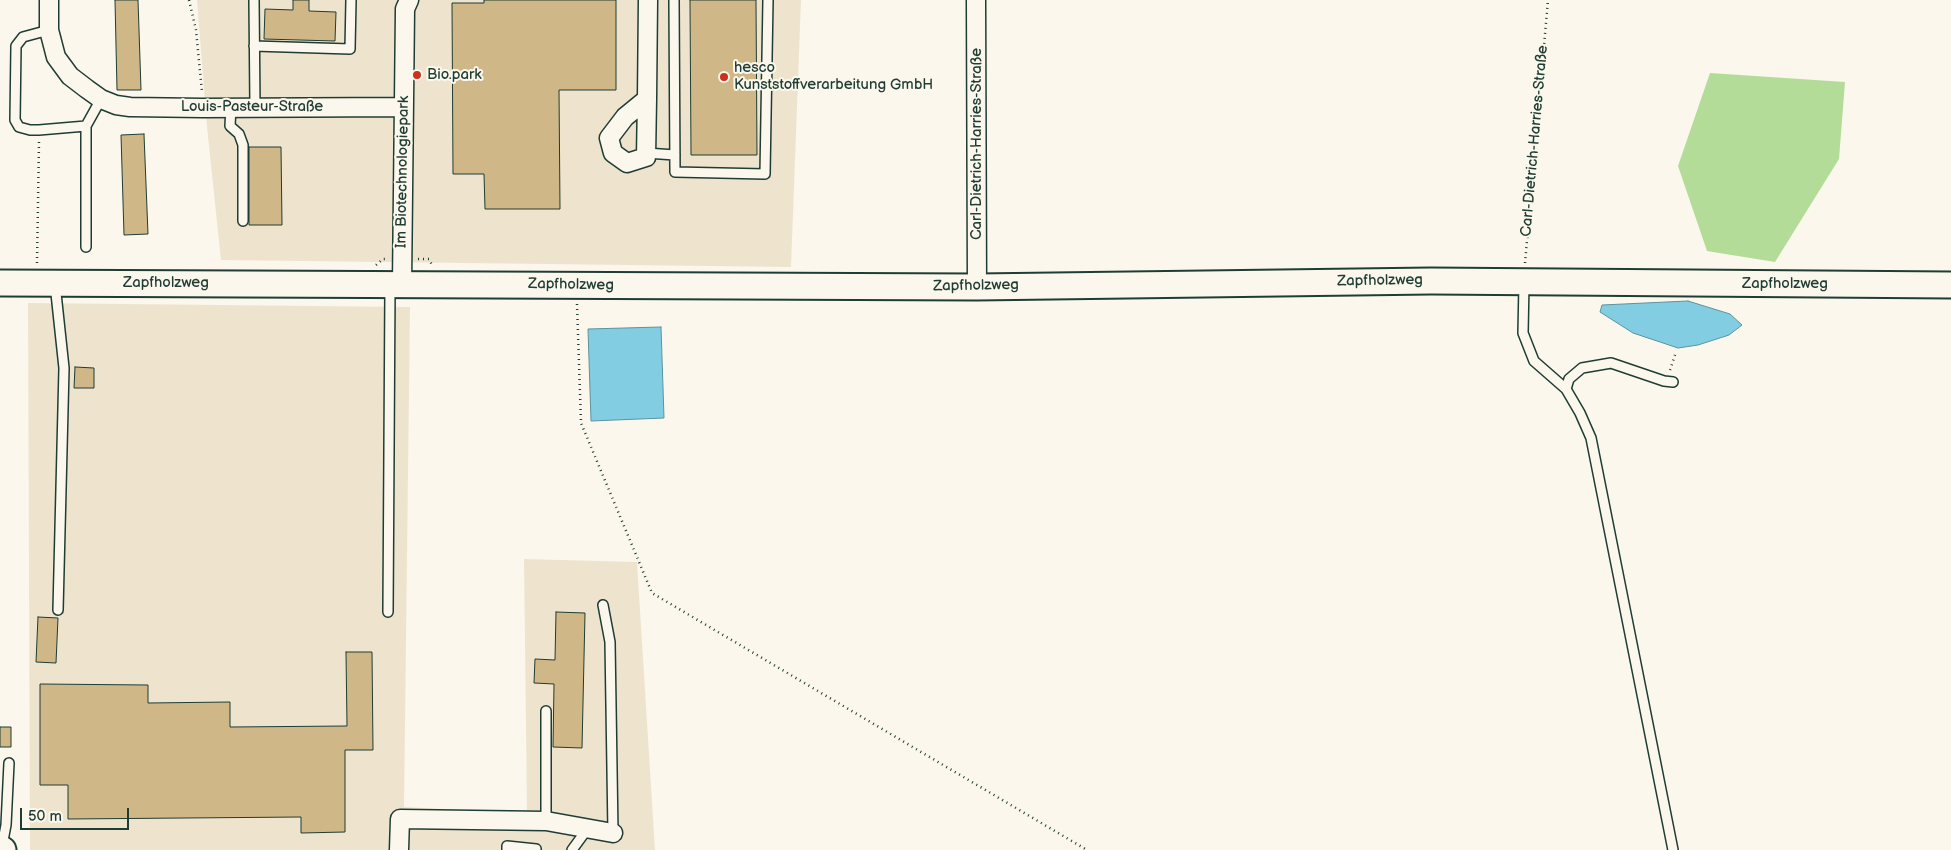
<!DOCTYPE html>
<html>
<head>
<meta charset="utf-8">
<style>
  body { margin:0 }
  #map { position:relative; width:1951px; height:850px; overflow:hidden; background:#fbf7ec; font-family:"Balsamiq Sans",sans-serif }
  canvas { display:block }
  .scale { position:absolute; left:20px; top:808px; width:109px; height:22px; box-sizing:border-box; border:2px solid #1f3d34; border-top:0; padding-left:6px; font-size:15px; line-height:18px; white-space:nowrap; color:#1f3d34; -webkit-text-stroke:4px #fbf7ec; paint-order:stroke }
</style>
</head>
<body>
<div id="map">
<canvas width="1951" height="850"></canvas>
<div class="scale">50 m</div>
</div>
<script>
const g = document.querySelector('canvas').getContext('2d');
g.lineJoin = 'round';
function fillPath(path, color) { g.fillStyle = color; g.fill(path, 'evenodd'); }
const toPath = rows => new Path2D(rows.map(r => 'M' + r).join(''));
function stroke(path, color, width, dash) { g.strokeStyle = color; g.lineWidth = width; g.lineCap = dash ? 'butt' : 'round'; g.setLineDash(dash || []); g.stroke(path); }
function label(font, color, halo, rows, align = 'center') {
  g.font = font + ' "Balsamiq Sans",sans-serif'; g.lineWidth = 4; g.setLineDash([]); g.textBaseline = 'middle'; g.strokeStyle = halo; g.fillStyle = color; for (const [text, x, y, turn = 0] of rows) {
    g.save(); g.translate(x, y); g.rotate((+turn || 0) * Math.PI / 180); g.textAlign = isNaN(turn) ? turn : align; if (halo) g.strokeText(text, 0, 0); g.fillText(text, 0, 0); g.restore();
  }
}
const built = toPath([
  [197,0,801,0,791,267,221,260,207,127],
  [28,303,410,307,404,807,527,813,524,559,637,562,655,850,30,850]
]);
const green = toPath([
  [1710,73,1845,82,1839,159,1775,262,1707,251,1678,166]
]);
const water = toPath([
  [1688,301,1730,314,1742,325,1729,335,1698,345,1678,348,1633,333,1600,312,1602,305,1688,301],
  [661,327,664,418,591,421,588,329,661,327]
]);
const building = toPath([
  [115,0,138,0,141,90,117,90,115,0],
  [293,0,309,0,309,11,336,12,335,41,264,39,265,9,293,10,293,0],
  [484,0,616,0,616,90,559,90,560,209,485,209,484,174,453,174,452,3,484,3,484,0],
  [690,0,756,0,757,155,691,155,690,0],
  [144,134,148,234,124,235,121,135,144,134],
  [249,147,281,147,282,225,249,225,249,147],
  [75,367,94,368,94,388,74,388,75,367],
  [556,612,585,613,582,748,553,747,554,684,534,683,535,659,555,660,556,612],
  [38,617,58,618,56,663,36,662,38,617],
  [346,652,372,652,373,750,345,750,345,832,301,833,301,817,68,819,68,785,40,785,40,684,148,685,148,703,230,702,230,727,347,726,346,652],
  [0,727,11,727,11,747,0,747,0,727]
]);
const path = toPath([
  [189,0,196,30,202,92],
  [418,259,429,259,432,265],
  [37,263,39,141],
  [1525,263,1548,0],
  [376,265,383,259,388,259],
  [577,304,581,423,652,593,1087,850],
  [1670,370,1676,352]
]);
const lane = toPath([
  [254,0,255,107],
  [674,0,675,172,765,174,768,0],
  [49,30,23,37,16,46,15,120,19,127,30,130,39,130,86,126,101,99],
  [254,46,350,49,351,0],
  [231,107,230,126,239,134,243,145,243,221],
  [86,126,86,247],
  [646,153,675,155],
  [1524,283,1523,333,1534,361,1566,389,1580,413,1591,438,1673,850],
  [55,284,64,368,58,610],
  [1566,389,1569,379,1582,368,1611,363,1664,381,1673,382],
  [603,605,610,642,613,833],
  [388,612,390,287],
  [546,711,546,821],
  [2,846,6,825,9,763],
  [507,850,507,846,536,849,536,850],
  [572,850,588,828]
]);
const street = toPath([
  [49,0,49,30,56,57,70,76,87,89,101,99,116,105,130,107,203,108,404,107],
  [976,0,977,287],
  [647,99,625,117,609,138,613,153,627,163,646,157,647,99,648,0],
  [402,284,405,9,409,0],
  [399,850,400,819,546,821,613,833]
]);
const secondary = toPath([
  [0,283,977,287,1431,281,1951,285],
  [0,848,3,850]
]);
const markers = [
  [417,75,5,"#c8321e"],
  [724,77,5,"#c8321e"]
];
const poiNames = [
  ["hesco",734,68],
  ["Kunststoffverarbeitung GmbH",734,85],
  ["Bio.park",427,75]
];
const streetNames = [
  ["Louis-Pasteur-Straße",252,107],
  ["Carl-Dietrich-Harries-Straße",1535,141,-85],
  ["Carl-Dietrich-Harries-Straße",977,144,-90],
  ["Im Biotechnologiepark",403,172,-89],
  ["Zapfholzweg",1380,281,-1],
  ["Zapfholzweg",166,283],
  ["Zapfholzweg",1785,284],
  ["Zapfholzweg",571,285,1],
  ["Zapfholzweg",976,286,-1]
];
fillPath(built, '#eee4ce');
fillPath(green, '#b3dc98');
fillPath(water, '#83cde3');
stroke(water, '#5b939d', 1);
fillPath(building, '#d0b787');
stroke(building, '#1f3d34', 1);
stroke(lane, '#1f3d34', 12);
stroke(street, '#1f3d34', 21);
stroke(secondary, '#1f3d34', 29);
stroke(path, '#1f3d34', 2.5, [1, 4]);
stroke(lane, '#fbf7ec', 9);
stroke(street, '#fbf7ec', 18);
stroke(secondary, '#fbf7ec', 25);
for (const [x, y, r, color] of markers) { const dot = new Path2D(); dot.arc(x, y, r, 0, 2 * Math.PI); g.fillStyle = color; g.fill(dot); stroke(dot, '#fbf7ec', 2); }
label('15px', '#1f3d34', '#fbf7ec', poiNames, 'left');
label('15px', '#1f3d34', '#fbf7ec', streetNames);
</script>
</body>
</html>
